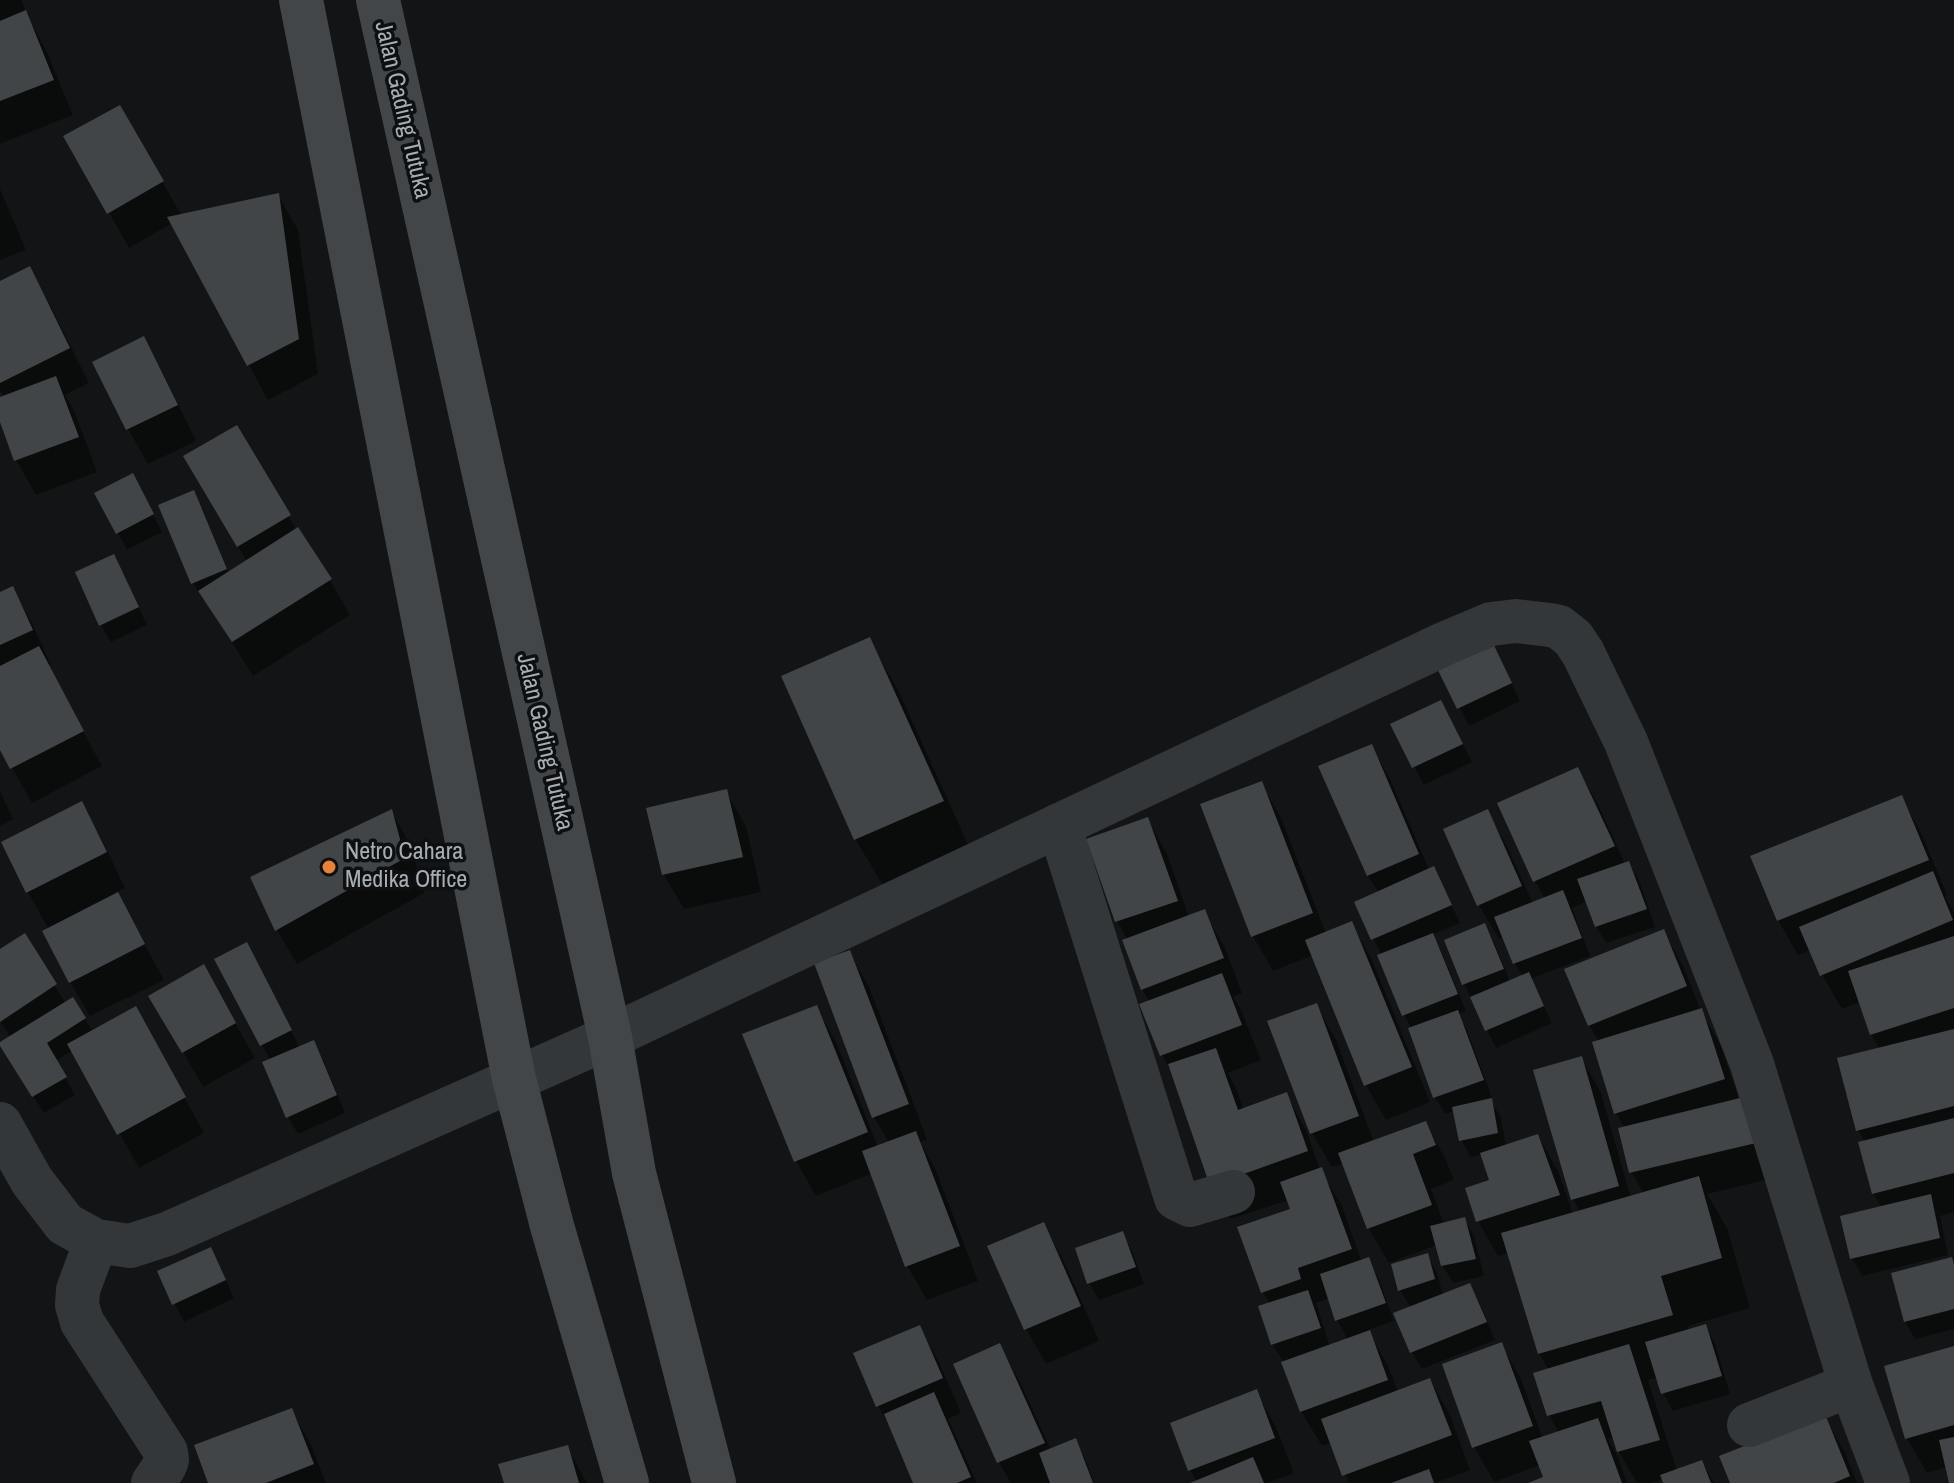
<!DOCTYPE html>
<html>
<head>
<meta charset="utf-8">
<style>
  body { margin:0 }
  canvas { display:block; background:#131415 }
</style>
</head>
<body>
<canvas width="1954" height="1483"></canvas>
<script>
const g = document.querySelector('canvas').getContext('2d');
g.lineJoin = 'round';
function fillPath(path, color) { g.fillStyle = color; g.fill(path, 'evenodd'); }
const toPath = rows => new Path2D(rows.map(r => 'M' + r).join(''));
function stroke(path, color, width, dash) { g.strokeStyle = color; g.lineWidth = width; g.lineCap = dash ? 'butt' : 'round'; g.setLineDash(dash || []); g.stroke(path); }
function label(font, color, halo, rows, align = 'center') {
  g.font = font + ' "Archivo Narrow",sans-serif'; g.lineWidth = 7; g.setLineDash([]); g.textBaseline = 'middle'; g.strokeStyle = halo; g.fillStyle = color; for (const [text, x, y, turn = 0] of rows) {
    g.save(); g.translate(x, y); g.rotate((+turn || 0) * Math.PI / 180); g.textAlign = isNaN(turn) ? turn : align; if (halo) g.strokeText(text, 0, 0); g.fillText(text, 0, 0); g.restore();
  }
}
const shadow = toPath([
  [0,0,21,0,31,23,45,48,73,115,0,144],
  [119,107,182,216,278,195,298,230,318,374,268,400,172,223,129,248,66,137],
  [0,189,26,250,0,260],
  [29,269,49,303,89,383,65,395,75,413,97,472,36,495,16,460,0,417,0,399,4,397,0,391,0,283],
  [143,338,163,373,196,441,148,464,128,429],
  [237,428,297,531,330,580,350,615,253,676,205,599,203,600,193,583,193,492,203,510,229,573,247,562,186,457],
  [142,493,162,532,127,550,118,533],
  [114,556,147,625,111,642,101,625],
  [12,588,32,623,51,665,48,666,102,766,32,803,0,746,0,594],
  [869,640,898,690,971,851,885,889,856,840,784,677],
  [1497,653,1520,701,1469,726,1436,661],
  [1450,719,1472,762,1424,785,1393,725],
  [1371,746,1391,781,1429,870,1433,868,1460,923,1432,935,1442,953,1466,1011,1458,1015,1467,1030,1492,1098,1490,1099,1501,1118,1506,1147,1538,1136,1558,1171,1573,1214,1580,1212,1573,1199,1535,1071,1581,1058,1601,1093,1631,1198,1644,1194,1631,1172,1620,1129,1625,1128,1616,1113,1599,1042,1589,1025,1663,931,1683,966,1701,1011,1721,1046,1739,1100,1774,1178,1707,1194,1727,1228,1750,1308,1688,1326,1689,1331,1705,1326,1715,1343,1730,1394,1673,1411,1663,1393,1658,1377,1648,1380,1677,1471,1702,1462,1714,1483,1665,1483,1663,1479,1650,1483,1637,1483,1619,1452,1614,1437,1608,1439,1617,1455,1627,1483,1532,1483,1545,1479,1540,1465,1494,1482,1474,1447,1444,1365,1501,1344,1521,1379,1543,1439,1559,1433,1549,1415,1549,1370,1539,1354,1509,1252,1498,1256,1478,1221,1492,1181,1483,1155,1471,1157,1461,1140,1455,1111,1445,1114,1435,1097,1412,1029,1404,1015,1382,956,1356,903,1379,893,1368,876,1321,767],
  [1578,770,1598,804,1625,864,1629,863,1639,880,1655,927,1606,943,1596,926,1587,901,1572,908,1590,956,1531,979,1552,1023,1496,1048,1464,984,1447,941,1484,925,1494,942,1510,982,1523,977,1515,964,1504,937,1499,939,1479,905,1487,811,1507,846,1533,904,1545,899,1535,881],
  [1261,783,1281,818,1326,933,1351,924,1371,958,1430,1102,1386,1120,1366,1085,1313,955,1273,971,1253,936],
  [0,791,13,819,0,826],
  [726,792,746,826,761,892,684,909,664,875],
  [1901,798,1921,832,1947,895,1945,896,1954,913,1954,1212,1940,1216,1948,1255,1862,1276,1852,1258,1882,1208,1873,1193,1865,1142,1858,1130,1880,1049,1871,1035,1860,1002,1842,1009,1822,975,1811,950,1798,955,1778,920],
  [81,804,101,838,125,888,116,892,164,980,90,1016,70,982,49,930,28,892,3,843],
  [391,811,411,846,424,893,297,964,277,930,253,878],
  [1147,819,1167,854,1189,917,1204,912,1224,946,1242,993,1233,997,1241,1010,1261,1060,1228,1073,1235,1086,1244,1110,1286,1095,1306,1130,1320,1170,1341,1204,1362,1262,1368,1260,1378,1277,1394,1321,1368,1330,1389,1368,1398,1392,1430,1380,1450,1415,1470,1470,1435,1483,1349,1483,1332,1442,1322,1446,1301,1411,1283,1361,1272,1344,1270,1304,1263,1292,1292,1210,1288,1200,1231,1219,1211,1185,1174,1077,1162,1055,1142,1006,1150,1002,1142,989,1128,940,1117,921],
  [1330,1298,1337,1320,1348,1340,1330,1347,1316,1303],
  [24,936,66,1004,85,1019,93,1032,155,1044,204,1133,139,1168,73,1050,55,1061,75,1095,44,1113,11,1061,11,1038,0,1021,0,951],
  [849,952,869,987,927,1139,920,1142,935,1168,978,1281,927,1300,907,1266,873,1173,816,1196,796,1161,745,1035,816,1007,836,1042,878,1147,889,1143,874,1117,816,965],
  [256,962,300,1048,313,1043,323,1060,345,1113,298,1134,288,1117,271,1061,262,1045],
  [203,967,255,1058,203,1087,151,996],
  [1316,1005,1336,1040,1374,1142,1425,1123,1445,1158,1454,1180,1431,1189,1444,1224,1464,1219,1474,1236,1484,1276,1453,1283,1443,1266,1437,1245,1389,1263,1369,1229,1344,1163,1332,1167,1312,1133],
  [1043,1224,1063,1259,1099,1341,1046,1364,1026,1329],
  [1122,1233,1132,1251,1144,1284,1099,1300,1089,1283],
  [1427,1255,1437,1273,1443,1295,1469,1285,1479,1302,1495,1340,1422,1369,1412,1352,1411,1308,1400,1290],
  [1951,1259,1954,1265,1954,1329,1915,1339,1905,1322],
  [220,1267,234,1298,184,1322,159,1272],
  [919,1327,939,1362,961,1413,948,1419,977,1483,916,1483,895,1436,878,1406],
  [999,1345,1019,1380,1051,1450,1075,1441,1085,1458,1094,1483,1011,1483,999,1462,956,1365],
  [1954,1348,1954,1483,1951,1483,1947,1467,1927,1473,1907,1438],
  [1256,1392,1276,1427,1294,1473,1267,1483,1195,1483,1197,1482,1190,1470],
  [291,1410,311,1445,326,1483,210,1483],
  [1824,1416,1844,1451,1857,1483,1732,1483],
  [567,1447,587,1483,506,1483]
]);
const building = toPath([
  [26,10,54,80,0,101,0,21],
  [120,105,164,181,107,214,63,136],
  [279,193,299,339,247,366,167,217],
  [30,266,70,348,0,383,0,281],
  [144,336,178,405,126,430,92,362],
  [56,376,79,437,14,461,0,422,0,397],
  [237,425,291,515,237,547,183,456],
  [133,473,154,514,116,534,94,493],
  [194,490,227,569,191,584,158,505],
  [298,527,332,579,232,642,198,591],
  [114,554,139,607,99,626,75,572],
  [13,586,33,630,0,645,0,592],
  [1488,633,1512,683,1457,709,1433,660],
  [870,637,944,801,854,840,781,676],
  [39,646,84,731,10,769,0,750,0,666],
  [1441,700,1463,744,1412,768,1390,724],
  [1372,744,1419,854,1367,876,1318,766],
  [1578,767,1615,846,1533,882,1497,803],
  [1262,781,1313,913,1251,937,1200,804],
  [727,789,743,857,662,875,646,808],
  [1902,795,1929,860,1777,921,1750,856],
  [82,801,107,852,26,893,1,842],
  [392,809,405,858,275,931,250,877],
  [1488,809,1522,886,1477,906,1443,829],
  [1148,817,1178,901,1115,922,1086,839],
  [1629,861,1647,909,1595,927,1577,879],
  [1434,866,1452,905,1371,940,1354,902],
  [1933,871,1953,920,1820,976,1799,927],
  [1563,890,1582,938,1513,964,1494,917],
  [118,892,145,944,69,983,42,931],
  [1205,909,1224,958,1141,990,1122,940],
  [1352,921,1412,1067,1364,1086,1305,940],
  [1485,923,1504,969,1462,985,1444,940],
  [1664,929,1687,986,1588,1026,1564,969],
  [25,933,57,984,0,1022,0,949],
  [1433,933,1458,994,1402,1016,1377,955],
  [1954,936,1954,1008,1870,1035,1848,971],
  [247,942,292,1030,260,1046,214,959],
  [850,950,909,1104,872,1118,814,963],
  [204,964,236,1023,182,1053,148,996],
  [1529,972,1544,1006,1485,1031,1470,997],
  [1222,973,1242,1025,1160,1056,1139,1004],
  [73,997,86,1018,47,1043,67,1077,32,1097,0,1046,0,1042],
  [1317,1003,1359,1116,1310,1134,1267,1021],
  [817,1005,868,1132,794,1162,742,1034],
  [136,1006,186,1097,117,1135,67,1044],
  [1702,1008,1725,1079,1614,1114,1592,1042],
  [1458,1010,1484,1080,1433,1098,1408,1028],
  [1954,1029,1954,1106,1856,1131,1837,1058],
  [314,1040,337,1095,286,1118,262,1062],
  [1216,1048,1238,1110,1287,1092,1308,1151,1210,1186,1168,1064],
  [1582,1056,1619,1186,1571,1200,1533,1070],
  [1744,1097,1756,1143,1629,1173,1618,1128],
  [1492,1098,1498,1133,1459,1141,1452,1107],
  [1954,1118,1954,1173,1872,1194,1858,1142],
  [1426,1121,1436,1145,1413,1154,1432,1205,1367,1229,1338,1153],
  [916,1131,960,1246,905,1267,862,1151],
  [1538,1134,1560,1195,1476,1222,1465,1188,1489,1180,1480,1153],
  [1322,1167,1352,1249,1298,1268,1301,1279,1261,1293,1237,1227,1290,1209,1280,1182],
  [1699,1176,1722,1258,1661,1276,1673,1315,1538,1354,1501,1233],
  [1931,1194,1940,1238,1850,1259,1840,1216],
  [1465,1217,1476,1259,1441,1266,1430,1226],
  [1044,1222,1081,1306,1024,1330,987,1246],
  [1123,1231,1136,1267,1087,1284,1075,1248],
  [211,1247,226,1280,172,1305,157,1271],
  [1428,1253,1435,1279,1398,1291,1391,1264],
  [1369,1257,1386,1303,1335,1321,1320,1274],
  [1952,1257,1954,1265,1954,1309,1904,1322,1891,1273],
  [1470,1283,1487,1322,1410,1353,1393,1313],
  [1308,1290,1321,1328,1271,1345,1258,1306],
  [1706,1324,1722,1376,1661,1394,1645,1342],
  [920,1325,943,1378,876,1407,853,1353],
  [1370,1330,1388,1380,1300,1412,1281,1362],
  [1502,1342,1533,1426,1472,1448,1442,1364],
  [1000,1343,1045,1443,997,1463,953,1364],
  [1629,1344,1660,1440,1617,1452,1601,1401,1547,1416,1533,1373],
  [1954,1346,1954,1425,1905,1439,1884,1366],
  [1430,1378,1452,1435,1342,1476,1321,1419],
  [1257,1389,1275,1438,1188,1471,1170,1423],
  [934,1392,971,1477,957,1483,913,1483,884,1414],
  [292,1408,314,1464,266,1483,208,1483,194,1445],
  [1825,1414,1850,1476,1834,1483,1730,1483,1719,1456],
  [1598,1418,1622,1483,1528,1483,1543,1477,1529,1441],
  [1954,1437,1954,1483,1949,1483,1939,1440],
  [1076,1438,1093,1483,1050,1483,1039,1453],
  [568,1445,579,1483,504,1483,498,1464],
  [1253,1457,1264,1483,1190,1483],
  [1702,1460,1711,1483,1663,1483,1660,1475],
  [1429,1469,1434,1483,1391,1483]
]);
const minor = toPath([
  [1059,825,1176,1198,1190,1205,1233,1192],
  [0,1124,32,1181,65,1224,96,1241,130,1246,167,1234,610,1037,1446,643,1491,624,1516,621,1550,625,1559,627,1573,638,1583,653,1626,742,1752,1064,1851,1385,1888,1483],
  [96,1241,78,1290,77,1305,82,1322,166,1452,167,1460,164,1467,153,1483],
  [1749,1425,1851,1385]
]);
const secondary = toPath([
  [301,0,514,1079,552,1226,627,1483],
  [378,0,610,1037,634,1173,714,1483]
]);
const markers = [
  [329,867,8,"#e6823a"]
];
const streetNames = [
  ["Jalan Gading Tutuka",402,110,77],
  ["Jalan Gading Tutuka",544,742,77]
];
const poiNames = [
  ["Netro Cahara",345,853],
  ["Medika Office",345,881]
];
fillPath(shadow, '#0007');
fillPath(building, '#424548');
stroke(minor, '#343739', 44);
stroke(secondary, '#434649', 44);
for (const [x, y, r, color] of markers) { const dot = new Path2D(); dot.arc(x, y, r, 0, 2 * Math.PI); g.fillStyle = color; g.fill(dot); stroke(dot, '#0e0f10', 3); }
label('24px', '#a6aeb4', '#0e0f10', streetNames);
label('24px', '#a6aeb4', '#0e0f10', poiNames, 'left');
</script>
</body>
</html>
